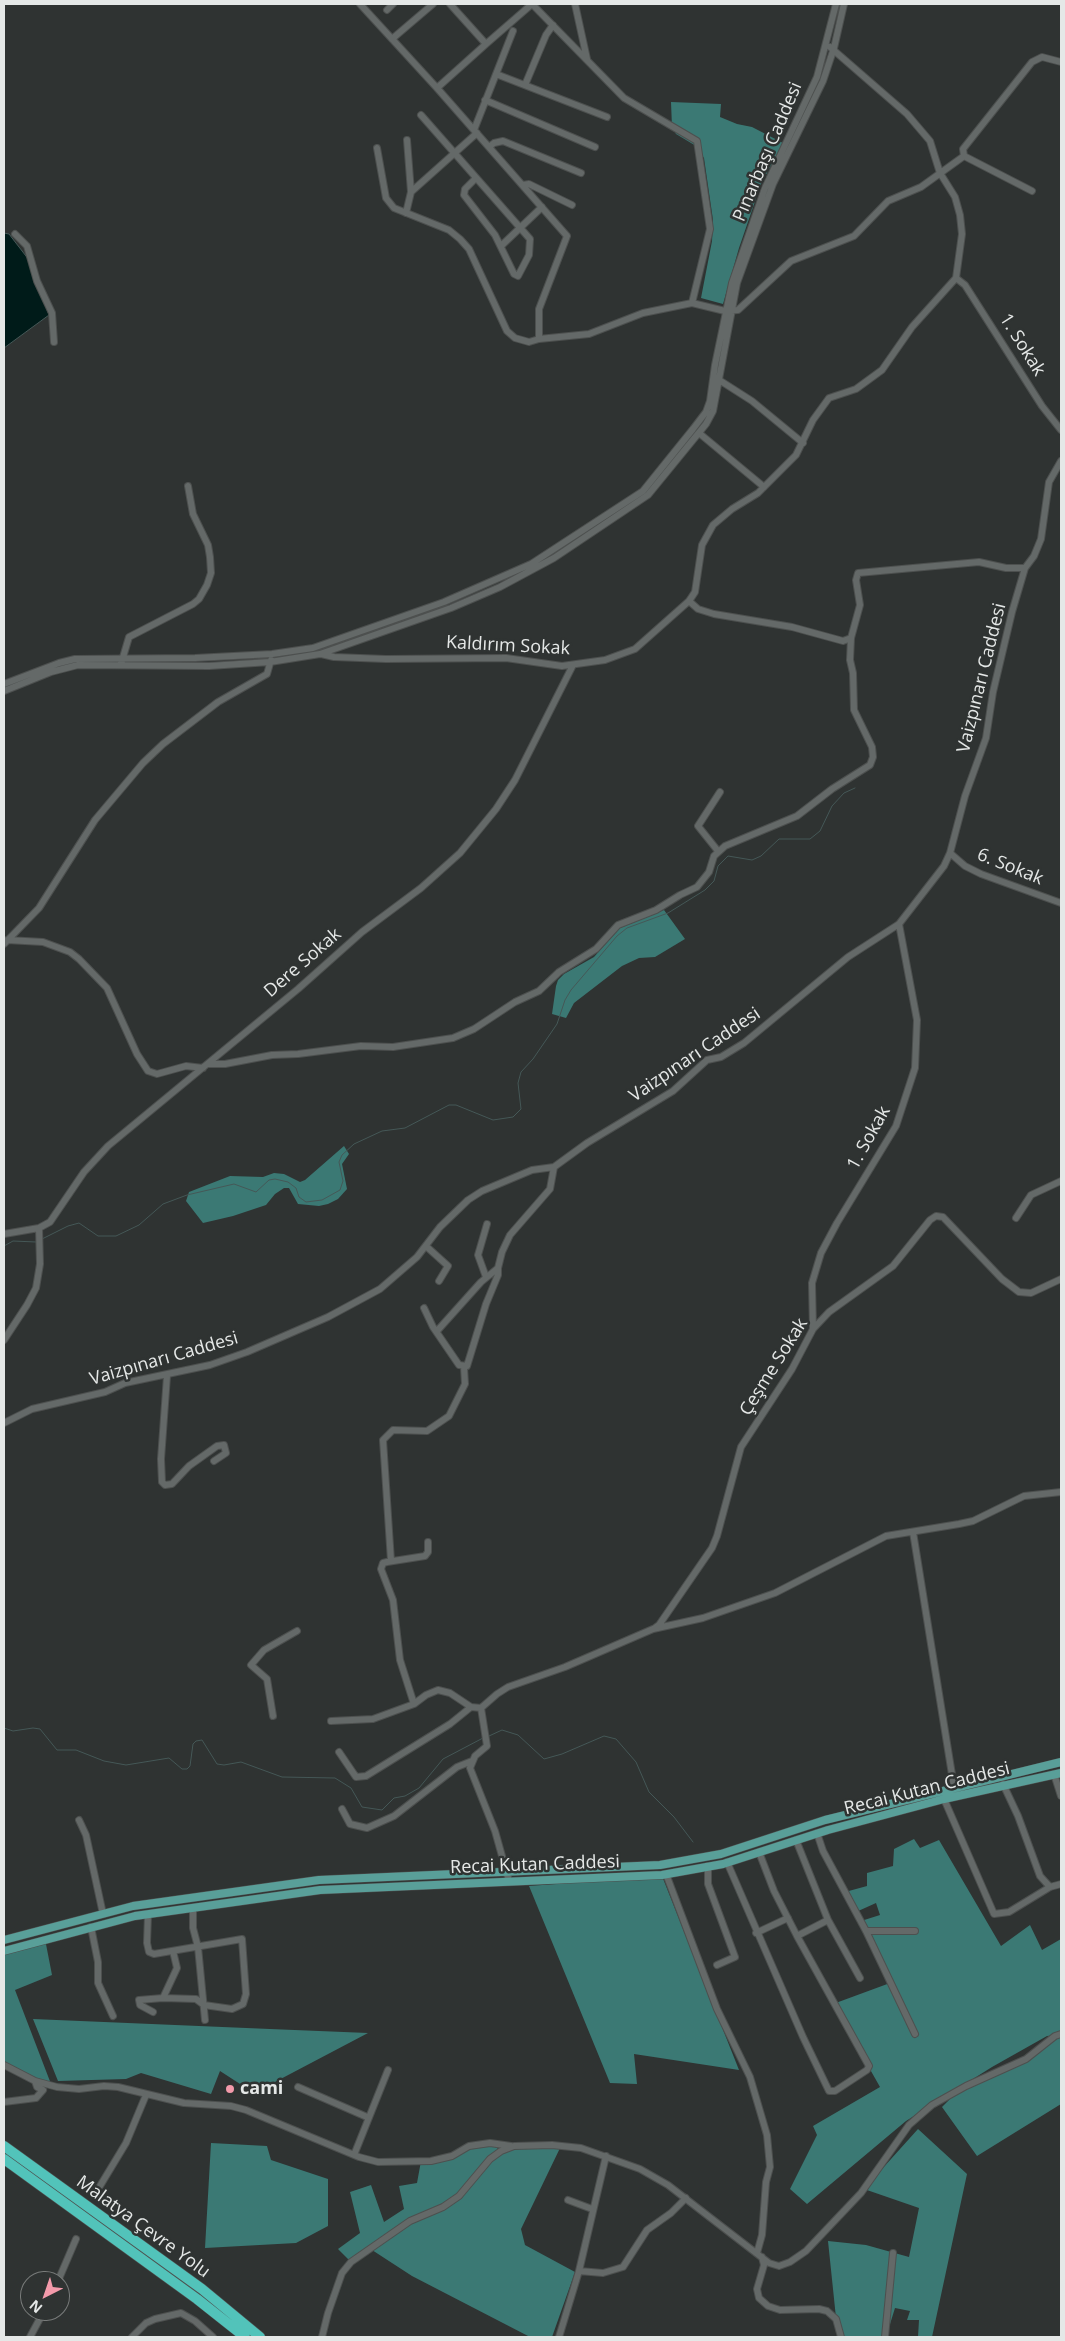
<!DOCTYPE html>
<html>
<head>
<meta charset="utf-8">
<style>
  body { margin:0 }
  #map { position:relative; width:1065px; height:2341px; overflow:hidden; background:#2f3332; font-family:"Open Sans",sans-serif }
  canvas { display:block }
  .frame { position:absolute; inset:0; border:5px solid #e5e8e7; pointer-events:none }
  .north { position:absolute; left:20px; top:2271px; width:50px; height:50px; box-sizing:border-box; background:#2f3332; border:1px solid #787b7a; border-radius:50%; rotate:221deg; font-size:14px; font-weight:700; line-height:20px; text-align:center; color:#e5e8e7 }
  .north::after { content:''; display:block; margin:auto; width:18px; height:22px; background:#f39aaa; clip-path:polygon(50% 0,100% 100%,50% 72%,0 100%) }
</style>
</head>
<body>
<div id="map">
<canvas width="1065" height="2341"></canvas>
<div class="frame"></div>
<div class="north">N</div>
</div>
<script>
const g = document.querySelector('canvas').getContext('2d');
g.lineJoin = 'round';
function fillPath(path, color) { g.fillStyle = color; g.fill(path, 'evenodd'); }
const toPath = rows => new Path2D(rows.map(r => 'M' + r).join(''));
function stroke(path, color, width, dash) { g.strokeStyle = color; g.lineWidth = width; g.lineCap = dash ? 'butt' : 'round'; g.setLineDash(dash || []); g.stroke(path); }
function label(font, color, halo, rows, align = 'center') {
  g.font = font + ' "Open Sans",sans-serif'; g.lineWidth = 5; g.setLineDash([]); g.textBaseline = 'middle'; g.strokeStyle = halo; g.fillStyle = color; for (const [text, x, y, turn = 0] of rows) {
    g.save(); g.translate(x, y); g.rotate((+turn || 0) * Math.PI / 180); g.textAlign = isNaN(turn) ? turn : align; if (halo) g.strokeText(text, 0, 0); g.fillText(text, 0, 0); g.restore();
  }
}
const forest = toPath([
  [671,102,721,104,720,117,737,124,752,127,783,143,761,184,739,248,723,304,701,298,712,241,713,220,704,158,696,146,676,134,672,127],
  [664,910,685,939,655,957,639,958,622,966,574,1003,566,1018,552,1014,556,986,558,980,564,974,594,957,620,928],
  [344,1146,349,1154,342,1164,347,1189,338,1199,328,1204,319,1206,298,1204,289,1188,284,1188,275,1194,266,1205,233,1216,203,1223,186,1201,189,1192,230,1176,263,1177,274,1173,284,1174,300,1182,305,1180],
  [914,1839,920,1848,939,1840,1001,1946,1030,1925,1042,1950,1061,1939,1061,2104,977,2156,942,2107,960,2089,1021,2062,1059,2035,1047,2036,992,2067,906,2121,807,2204,790,2189,817,2135,813,2126,880,2087,833,2004,890,1983,861,1921,880,1915,876,1903,856,1912,845,1892,867,1886,867,1873,893,1866,894,1849],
  [662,1876,739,2070,634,2054,637,2084,610,2083,529,1886],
  [45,1939,52,1975,15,1990,51,2084,4,2065,4,1955],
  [33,2019,270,2029,368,2033,254,2093,220,2071,211,2094,141,2073,126,2079,58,2081],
  [918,2129,967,2174,932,2337,918,2337,919,2320,907,2320,910,2311,895,2308,886,2337,838,2337,828,2241,866,2245,909,2257,919,2208,864,2189],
  [211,2143,267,2146,271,2160,328,2179,328,2226,296,2243,205,2248],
  [490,2143,501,2151,514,2146,561,2146,521,2229,525,2245,575,2272,552,2337,530,2337,412,2276,372,2250,351,2262,338,2249,360,2233,350,2192,371,2185,384,2222,404,2209,399,2186,417,2183,421,2161,452,2156,469,2146]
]);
const water = toPath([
  [4,233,9,234,29,260,49,315,4,348,4,233]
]);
const stream = toPath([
  [42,1239,68,1226,79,1223,98,1236,116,1236,139,1225,163,1204,187,1195,234,1184,256,1192,269,1180,275,1179,288,1182,296,1188,299,1197,306,1202,322,1200,340,1190,343,1181,339,1162,342,1155,354,1144,382,1131,405,1128,449,1105,456,1105,493,1120,513,1117,521,1109,518,1083,521,1072,533,1059,557,1024,565,1000,571,990,617,936,627,928,668,913,705,890,714,881,718,866,728,856,752,860,761,856,779,839,810,839,820,831,832,806,844,793,855,788],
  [4,1246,13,1241,36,1242],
  [4,1728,13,1731,33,1728,40,1729,57,1750,76,1750,104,1761,126,1765,169,1758,182,1769,187,1769,190,1766,193,1744,196,1741,202,1740,217,1764,224,1765,241,1762,282,1777,335,1778,351,1788,362,1807,382,1810,394,1798,405,1796,419,1788,443,1759,483,1738],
  [489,1736,502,1730,518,1735,544,1759,562,1754,604,1736,616,1739,636,1762,649,1792,674,1817,693,1842]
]);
const minor = toPath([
  [360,4,437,88],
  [575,4,587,59],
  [387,10,393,4],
  [392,39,433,4],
  [486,44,532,4,624,98,697,141,710,229,692,303],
  [830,47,907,114,930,141,940,173,955,197,960,215,962,234,956,278],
  [496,74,607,117],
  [525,85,546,35,553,25],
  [485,100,595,147],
  [421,115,530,239,529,255,518,276,514,274,495,235,464,195,465,189,476,178],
  [474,130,513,31],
  [407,140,411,192],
  [489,147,494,143,503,141,581,173],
  [377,148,386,198,394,208,449,230,460,239,469,249,507,331,515,338,529,342,539,339,539,309,567,236,437,88,486,44,450,4],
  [964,156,963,149,1032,62,1042,57,1061,62],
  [523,185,529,184,572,205],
  [406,213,411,192,477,133],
  [15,234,27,246,37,281,52,313,54,342],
  [501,246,542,207],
  [956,278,965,285,1042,406,1061,430],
  [539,339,589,334,643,313,692,303,725,311,738,310,791,261,854,236,888,201,921,187,964,156,1032,191],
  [716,378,752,401,803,443],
  [699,433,764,487],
  [689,601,698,609,714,614,792,627,843,641,851,638],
  [321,654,334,657,386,659,506,658,562,666,605,660,635,649,689,601,695,592,702,545,713,525,732,509,758,493,796,455,813,420,829,398,856,389,882,370,912,327,956,278],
  [121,664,129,637,193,604,199,599,207,585,211,573,210,557,208,545,193,514,188,486],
  [4,684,59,663,75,659,195,658,272,654,313,648,444,602,531,564,643,491,693,429,706,412,710,401,715,365,732,283,765,188,817,77,836,4],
  [4,691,51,672,78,665,209,666,270,662,320,654,451,608,500,587,554,558,648,495,706,424,713,411,737,283,773,184,823,81,834,48,844,4],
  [718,851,698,826,720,792],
  [950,853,965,866,981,874,1061,903],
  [7,940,43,942,70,952,79,959,107,988,137,1054,148,1071,157,1074,186,1066,203,1068],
  [4,944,39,908,95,820,143,763,163,744,218,702,267,674,271,660],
  [208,1064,225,1064,272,1055,298,1054,361,1046,393,1047,453,1038,474,1029,515,1002,539,991,559,972,596,949,618,925,656,910,680,895,697,887,709,872,714,856,725,846,797,816,832,789,870,765,873,757,872,747,854,710,853,673,850,660,851,638,860,605,856,580,858,573,979,562,1006,568,1025,568],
  [1016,1218,1031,1195,1061,1181],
  [4,1234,39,1228,50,1222,84,1172,108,1146,298,989,362,932,421,888,460,853,496,809,515,780,573,665],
  [427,1247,448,1266,439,1281],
  [498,1268,502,1252,510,1235,550,1189,554,1167],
  [486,1277,478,1255,487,1224],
  [424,1308,433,1327,459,1365,467,1366,486,1304,498,1275,498,1268,481,1282,437,1331],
  [813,1329,812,1283,821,1253,837,1223,896,1126,915,1068,917,1020,899,924],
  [4,1340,27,1305,36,1288,40,1264,39,1228],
  [167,1376,161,1459,162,1482,165,1485,172,1484,189,1466,217,1446,224,1445,226,1453,214,1461],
  [4,1423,32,1409,105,1392,125,1383,210,1365,247,1352,328,1317,380,1289,417,1257,440,1227,468,1200,482,1191,532,1170,554,1167,587,1143,673,1091,707,1060,721,1057,744,1043,848,957,899,924,944,866,950,853,965,796,986,738,993,692,1012,612,1025,568,1034,556,1041,539,1049,482,1061,461],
  [913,1532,954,1787],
  [391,1561,383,1440,393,1430,427,1431,449,1416,465,1384,464,1367],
  [655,1628,659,1625,712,1548,717,1536,741,1447,792,1369,813,1329,829,1312,893,1266,930,1220,936,1216,943,1217,1002,1279,1019,1292,1031,1293,1061,1279],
  [414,1704,400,1660,393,1600,381,1569,383,1563,387,1562,425,1556,428,1552,428,1542],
  [273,1716,267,1679,251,1665,264,1650,297,1631],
  [331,1721,373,1719,414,1704,426,1695,438,1690,450,1693,471,1707,481,1708],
  [339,1752,356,1777,366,1776,450,1724,471,1707],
  [1054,1774,1061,1796],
  [1003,1784,1018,1816,1040,1876,1050,1887],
  [944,1799,994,1914,1009,1912,1050,1887,1061,1884],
  [342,1809,350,1824,367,1828,394,1816,457,1767,472,1761],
  [79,1820,86,1835,103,1914],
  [817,1833,823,1851,866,1931,915,2034],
  [796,1840,828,1920,797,1936],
  [727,1862,803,2037,829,2091,835,2091,867,2070,869,2066,797,1936,774,1891,759,1852],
  [708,1866,708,1884,735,1957,717,1965],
  [666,1874,717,2009,750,2077,767,2135,770,2167,766,2182,762,2235,757,2253],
  [509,1881,495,1831,470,1768,475,1756,487,1746,481,1708,497,1694,508,1687,565,1667,653,1629,703,1618,775,1593,886,1536,959,1524,973,1521,1024,1496,1061,1492],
  [193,1908,193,1928,198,1947,205,2020],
  [148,1915,147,1943,149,1952,154,1954,242,1939,246,1994,243,2004,232,2009,204,2005,196,1999,163,1998,139,2000,140,2005,153,2012],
  [828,1920,860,1978],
  [91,1927,98,1962,98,1983,113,2016],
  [866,1931,915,1931],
  [756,1933,788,1918],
  [163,1998,177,1968,173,1951],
  [4,2065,35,2081,57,2087,79,2089,104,2086,118,2087,184,2103,231,2106,246,2110,359,2157,378,2162,431,2161,452,2156,469,2146,490,2143,511,2146],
  [298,2087,367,2117],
  [4,2102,36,2098,43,2090,37,2087,35,2081],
  [354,2155,388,2070],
  [100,2186,126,2143,146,2095],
  [568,2200,592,2209],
  [762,2257,764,2265,757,2289,759,2298,768,2306,780,2310,819,2309,827,2311,836,2319,841,2337],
  [579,2271,606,2156],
  [58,2281,76,2239],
  [30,2337,44,2311],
  [132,2337,146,2323,155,2319,181,2313,195,2321,213,2337],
  [322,2337,328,2313,342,2273,351,2262,410,2221,443,2207,459,2196,490,2159,501,2151,514,2146,552,2145,581,2148,640,2169,668,2185,769,2263,779,2266,790,2262,806,2251,861,2193,909,2125,932,2105,966,2086,1026,2059,1055,2036,1061,2034],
  [559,2337,579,2271,603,2273,623,2267,647,2230,671,2213,686,2198],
  [885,2337,893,2253]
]);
const major = toPath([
  [4,1940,133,1906,319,1880,660,1865,721,1854,825,1820,1061,1762],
  [4,1951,135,1916,320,1890,662,1875,723,1864,828,1830,944,1799,1061,1773]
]);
const highway = toPath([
  [4,2146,202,2289,260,2337],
  [4,2159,197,2299,245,2337]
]);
const markers = [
  [230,2089,5,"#f39aaa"]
];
const streetNames = [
  ["Pınarbaşı Caddesi",768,152,-67],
  ["1. Sokak",1022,345,58],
  ["Kaldırım Sokak",508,646,3],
  ["Vaizpınarı Caddesi",982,678,-76],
  ["6. Sokak",1010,867,22],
  ["Dere Sokak",303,963,-41],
  ["Vaizpınarı Caddesi",695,1055,-34],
  ["1. Sokak",869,1138,-61],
  ["Vaizpınarı Caddesi",164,1359,-16],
  ["Çeşme Sokak",774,1367,-58],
  ["Recai Kutan Caddesi",927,1789,-14],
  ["Recai Kutan Caddesi",535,1865,-2],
  ["Malatya Çevre Yolu",143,2227,36]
];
const poiNames = [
  ["cami",240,2089]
];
fillPath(forest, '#3b7974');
fillPath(water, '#001b19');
stroke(water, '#455857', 1);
stroke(stream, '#455857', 1);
stroke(minor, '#4d504f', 8);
stroke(major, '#4d504f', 9);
stroke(highway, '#4d504f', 11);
stroke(minor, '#646968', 6);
stroke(major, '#599f99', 8);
stroke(highway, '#52c3ba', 10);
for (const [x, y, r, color] of markers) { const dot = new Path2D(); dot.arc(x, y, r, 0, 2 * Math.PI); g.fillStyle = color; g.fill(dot); stroke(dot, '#2f3332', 2); }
label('18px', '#e5e8e7', '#2f3332', streetNames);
label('bold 18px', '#e5e8e7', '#2f3332', poiNames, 'left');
</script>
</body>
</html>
